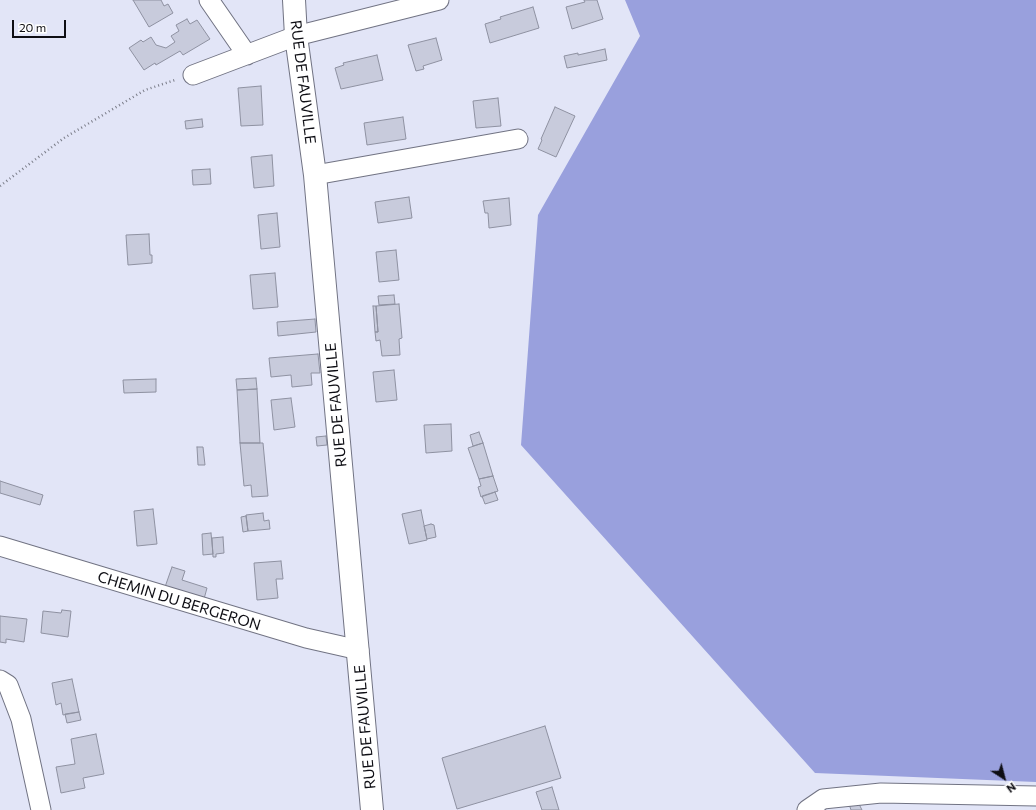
<!DOCTYPE html>
<html>
<head>
<meta charset="utf-8">
<style>
  body { margin:0 }
  #map { position:relative; width:1036px; height:810px; overflow:hidden; background:#e2e5f7; font-family:Commissioner,sans-serif }
  canvas { display:block }
  .north { position:absolute; left:984px; top:758px; width:40px; height:40px; -webkit-text-stroke:3px #fff; paint-order:stroke; rotate:144deg; font-size:11px; font-weight:700; line-height:16px; text-align:center; color:#0e0e14 }
  .north::after { content:''; display:block; margin:auto; width:14px; height:18px; background:#0e0e14; clip-path:polygon(50% 0,100% 100%,50% 72%,0 100%) }
  .scale { position:absolute; left:12px; top:20px; width:54px; height:18px; box-sizing:border-box; border:2px solid #0e0e14; border-top:0; padding-left:5px; font-size:12px; line-height:14px; white-space:nowrap; color:#0e0e14; -webkit-text-stroke:3px #fff; paint-order:stroke }
</style>
</head>
<body>
<div id="map">
<canvas width="1036" height="810"></canvas>
<div class="north">N</div>
<div class="scale">20 m</div>
</div>
<script>
const g = document.querySelector('canvas').getContext('2d');
g.lineJoin = 'round';
function fillPath(path, color) { g.fillStyle = color; g.fill(path, 'evenodd'); }
const toPath = rows => new Path2D(rows.map(r => 'M' + r).join(''));
function stroke(path, color, width, dash) { g.strokeStyle = color; g.lineWidth = width; g.lineCap = dash ? 'butt' : 'round'; g.setLineDash(dash || []); g.stroke(path); }
function label(font, color, halo, rows, align = 'center') {
  g.font = font + ' Commissioner,sans-serif'; g.lineWidth = 3; g.setLineDash([]); g.textBaseline = 'middle'; g.strokeStyle = halo; g.fillStyle = color; for (const [text, x, y, turn = 0] of rows) {
    g.save(); g.translate(x, y); g.rotate((+turn || 0) * Math.PI / 180); g.textAlign = isNaN(turn) ? turn : align; if (halo) g.strokeText(text, 0, 0); g.fillText(text, 0, 0); g.restore();
  }
}
const forest = toPath([
  [625,0,1036,0,1036,782,815,773,521,445,538,215,640,36]
]);
const building = toPath([
  [133,0,161,0,164,6,168,4,173,13,149,27,133,0],
  [584,0,597,0,603,19,572,29,566,7,585,2,584,0],
  [533,7,539,28,490,43,485,24,501,19,500,17,533,7],
  [187,19,190,24,197,20,210,39,183,55,180,51,156,65,155,63,144,70,129,48,141,40,143,42,151,37,156,45,166,48,175,42,171,36,179,31,176,25,187,19],
  [436,38,442,60,423,66,424,69,416,71,408,45,436,38],
  [605,49,607,60,567,68,564,56,578,53,578,55,605,49],
  [377,55,383,80,341,89,335,68,344,65,343,63,377,55],
  [261,86,263,125,241,126,238,88,261,86],
  [498,98,501,126,476,128,473,101,498,98],
  [555,107,575,116,556,157,538,149,542,140,541,139,555,107],
  [403,117,406,139,367,145,364,123,403,117],
  [202,119,203,127,186,129,185,121,202,119],
  [272,155,274,186,254,188,251,157,272,155],
  [210,169,211,184,193,185,192,170,210,169],
  [409,197,412,218,378,223,375,202,409,197],
  [509,198,511,225,489,228,488,213,485,213,483,201,509,198],
  [277,213,280,247,261,249,258,215,277,213],
  [149,234,150,255,152,255,152,263,128,265,126,235,149,234],
  [396,250,399,280,379,282,376,252,396,250],
  [275,273,278,307,253,309,250,275,275,273],
  [394,295,395,304,379,305,378,296,394,295],
  [399,304,402,338,399,339,400,355,382,356,380,340,376,341,375,332,378,332,376,306,399,304],
  [373,306,376,306,378,332,375,332,373,306],
  [315,319,316,332,278,336,277,322,315,319],
  [318,354,320,373,311,373,312,385,292,387,291,375,271,377,269,358,318,354],
  [394,370,397,400,376,402,373,372,394,370],
  [256,378,257,389,237,390,236,379,256,378],
  [156,379,156,392,124,393,123,380,156,379],
  [257,389,260,443,240,443,237,390,257,389],
  [291,398,295,427,274,430,271,400,291,398],
  [451,424,452,451,426,453,424,425,451,424],
  [479,432,483,443,473,446,470,435,479,432],
  [326,436,327,445,317,446,316,437,326,436],
  [240,443,263,443,268,496,252,497,251,485,244,486,240,443],
  [483,443,493,476,479,479,468,448,483,443],
  [197,447,203,447,205,465,198,465,197,447],
  [493,476,498,491,481,497,478,487,481,486,479,479,493,476],
  [0,481,43,495,40,505,0,493,0,481],
  [495,492,498,500,485,504,482,496,495,492],
  [153,509,157,544,137,546,134,511,153,509],
  [421,510,427,540,409,544,402,514,421,510],
  [263,513,264,521,269,520,270,529,248,531,246,515,263,513],
  [246,516,248,531,243,532,241,517,246,516],
  [431,524,434,525,436,537,427,539,424,526,431,524],
  [211,533,213,554,203,555,202,534,211,533],
  [223,537,224,553,216,554,216,557,213,557,212,538,223,537],
  [281,561,283,579,276,579,278,598,257,600,254,563,281,561],
  [172,567,185,571,182,580,207,588,204,599,165,587,172,567],
  [62,610,71,611,68,637,41,633,43,611,61,613,62,610],
  [0,616,27,619,24,642,6,639,6,643,0,642,0,616],
  [72,679,79,712,63,715,61,703,56,705,52,683,72,679],
  [79,712,81,720,67,723,65,714,79,712],
  [545,726,561,778,457,809,442,758,545,726],
  [96,734,104,774,83,778,85,788,61,793,56,767,75,764,71,739,96,734],
  [552,787,559,810,542,810,536,792,552,787],
  [858,802,862,810,851,810,849,804,858,802]
]);
const path = toPath([
  [0,186,64,138,145,90,175,80]
]);
const street = toPath([
  [209,0,247,55],
  [193,75,296,36,439,0],
  [315,175,518,139],
  [0,546,306,638,359,650],
  [0,680,8,685,21,719,41,810],
  [807,810,823,799,881,793,1036,796]
]);
const secondary = toPath([
  [294,0,296,36,315,175,372,810]
]);
const streetNames = [
  ["RUE DE FAUVILLE",303,82,83],
  ["RUE DE FAUVILLE",336,405,-95],
  ["CHEMIN DU BERGERON",179,601,17],
  ["RUE DE FAUVILLE",365,727,-95]
];
fillPath(forest, '#99a0dd');
fillPath(building, '#c8cbdc');
stroke(building, '#8e91a1', 1);
stroke(street, '#717383', 21);
stroke(secondary, '#717383', 24);
stroke(path, '#7b7d89', 2.5, [1, 3]);
stroke(street, '#fff', 19);
stroke(secondary, '#fff', 22);
label('15px', '#0e0e14', '#fff', streetNames);
</script>
</body>
</html>
